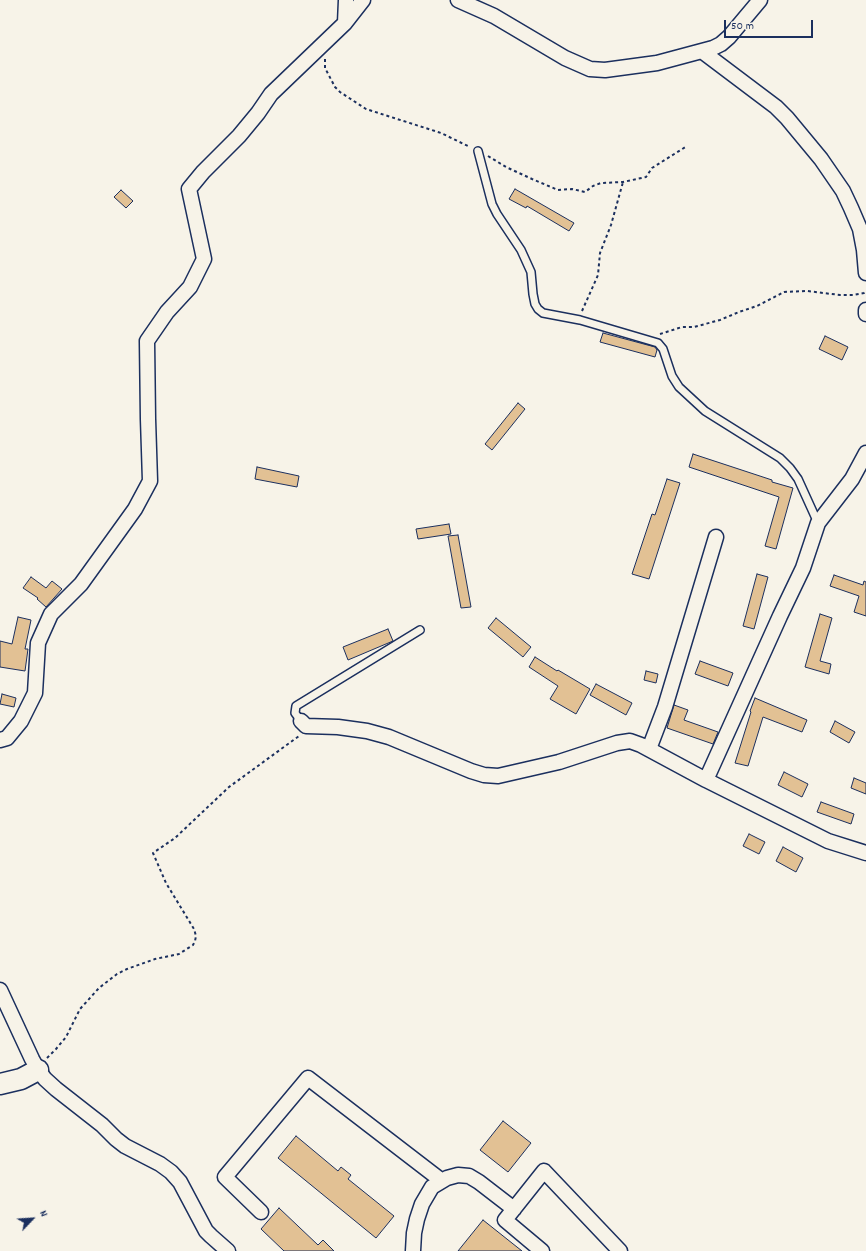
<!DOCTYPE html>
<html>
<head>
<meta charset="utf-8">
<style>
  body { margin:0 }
  #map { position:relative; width:866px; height:1251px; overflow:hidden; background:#f7f3e8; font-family:Dekko,sans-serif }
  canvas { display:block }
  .north { position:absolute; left:12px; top:1199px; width:40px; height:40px; -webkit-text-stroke:3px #f7f3e8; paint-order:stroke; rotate:65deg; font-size:11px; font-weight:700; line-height:16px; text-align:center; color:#1b2f5e }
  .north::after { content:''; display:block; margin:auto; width:14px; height:18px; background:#1b2f5e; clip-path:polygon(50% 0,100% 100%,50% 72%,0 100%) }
  .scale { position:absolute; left:724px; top:20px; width:89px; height:18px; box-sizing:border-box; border:2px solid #1b2f5e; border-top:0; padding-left:5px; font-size:12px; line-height:14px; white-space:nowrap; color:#1b2f5e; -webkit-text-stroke:3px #f7f3e8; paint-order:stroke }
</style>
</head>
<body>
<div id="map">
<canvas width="866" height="1251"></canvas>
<div class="north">N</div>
<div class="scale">50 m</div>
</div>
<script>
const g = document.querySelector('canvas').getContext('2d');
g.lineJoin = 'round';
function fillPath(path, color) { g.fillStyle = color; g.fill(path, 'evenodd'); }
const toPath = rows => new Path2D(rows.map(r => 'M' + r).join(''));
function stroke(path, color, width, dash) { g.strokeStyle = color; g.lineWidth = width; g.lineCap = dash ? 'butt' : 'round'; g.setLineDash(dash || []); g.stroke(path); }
const building = toPath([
  [515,189,574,223,569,231,527,206,526,208,509,199,515,189],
  [121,190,133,201,126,208,114,197,121,190],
  [603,333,655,347,657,350,655,357,600,342,603,333],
  [825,336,848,347,842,360,819,349,825,336],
  [518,403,525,409,492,450,485,444,518,403],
  [693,454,772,480,772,482,793,488,776,549,765,546,779,497,689,467,693,454],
  [257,467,299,476,297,487,255,479,257,467],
  [667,479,680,483,649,579,632,574,652,514,655,515,667,479],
  [449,524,451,534,418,539,416,529,449,524],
  [458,535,471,607,461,608,448,536,458,535],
  [757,574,768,577,754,629,743,626,757,574],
  [834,575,863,585,864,581,866,582,866,616,854,612,859,596,830,586,834,575],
  [31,577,46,588,52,581,62,589,46,607,37,599,38,598,23,588,31,577],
  [820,614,832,618,820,661,831,664,829,674,805,667,820,614],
  [18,617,31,620,25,649,28,649,25,671,0,667,0,641,12,644,18,617],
  [496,618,531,647,523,657,488,628,496,618],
  [388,629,393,641,348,660,343,647,388,629],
  [535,657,557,671,558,670,590,689,576,714,550,699,558,686,529,667,535,657],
  [700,661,733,673,728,686,695,674,700,661],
  [646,671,658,674,656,683,644,680,646,671],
  [596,684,632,703,626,715,590,695,596,684],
  [2,694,16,698,14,707,0,704,2,694],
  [755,698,807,720,802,732,763,717,748,766,735,763,751,712,750,711,755,698],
  [674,705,688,710,684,720,718,732,713,744,667,728,674,705],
  [835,721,855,732,849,743,830,732,835,721],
  [784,772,808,784,802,797,778,785,784,772],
  [854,778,866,783,866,794,851,788,854,778],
  [821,802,854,814,851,824,817,812,821,802],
  [749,834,765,842,759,854,743,846,749,834],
  [783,847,803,858,796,872,776,861,783,847],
  [503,1121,531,1143,508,1172,480,1150,503,1121],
  [296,1136,338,1171,341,1167,351,1175,348,1179,394,1216,376,1238,278,1158,296,1136],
  [279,1208,318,1245,323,1240,334,1251,284,1251,261,1229,279,1208],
  [483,1220,522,1251,458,1251,483,1220]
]);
const path = toPath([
  [325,59,325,68,335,87,340,92,366,109,441,133,470,147],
  [488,156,506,167,532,179,558,190,572,189,585,192,593,186,601,183,623,182,646,177,652,168,687,146],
  [582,311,598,275,600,253,611,225,623,182],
  [660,334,682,327,694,327,720,320,739,312,757,306,784,292,807,291,840,295,853,295,864,293,866,292],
  [47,1058,56,1049,66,1037,80,1009,99,988,117,974,127,969,155,959,179,954,193,945,195,941,196,936,194,929,166,883,153,853,175,838,229,787,299,736]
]);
const lane = toPath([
  [478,151,492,204,497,214,521,250,531,272,533,294,535,304,538,309,543,313,580,320,658,343,663,349,672,376,679,387,705,411,780,458,790,468,798,479,818,523],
  [301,721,295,713,296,706,420,630]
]);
const street = toPath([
  [458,0,494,16,565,58,590,69,605,70,657,63,713,48,721,44,729,37,760,0],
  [345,23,346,0],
  [703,52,776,107,787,118,821,159,843,191,851,208,860,229,864,250,866,273],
  [866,310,866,314],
  [301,721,306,726,338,727,367,731,389,737,471,771,484,775,498,776,559,762,617,743,630,741,641,745,706,780,828,841,866,853],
  [0,740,7,738,21,721,35,693,38,643,51,614,81,584,135,509,150,481,148,419,147,341,167,312,190,287,204,259,189,189,203,172,239,136,258,113,271,94,345,23,363,0],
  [649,749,665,707,716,537],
  [706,780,780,616,803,568,818,523,852,479,866,453],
  [0,990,32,1059,38,1070,45,1079,56,1089,102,1125,116,1139,125,1146,160,1164,171,1172,180,1182,206,1231,211,1236,228,1251],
  [261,1212,225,1177,308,1078,442,1181],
  [413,1251,414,1233,417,1219,422,1204,432,1187,447,1178,458,1175,469,1176,479,1182,514,1209],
  [542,1251,505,1220,544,1171,620,1251]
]);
const secondary = toPath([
  [0,1084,21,1079,38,1070]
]);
fillPath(building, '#e2c194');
stroke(building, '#1b2f5e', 1);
stroke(lane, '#1b2f5e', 10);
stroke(street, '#1b2f5e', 17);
stroke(secondary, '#1b2f5e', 23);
stroke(path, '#1b2f5e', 2, [3, 3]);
stroke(lane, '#f7f3e8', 7);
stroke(street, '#f7f3e8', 14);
stroke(secondary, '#f7f3e8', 20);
</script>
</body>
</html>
